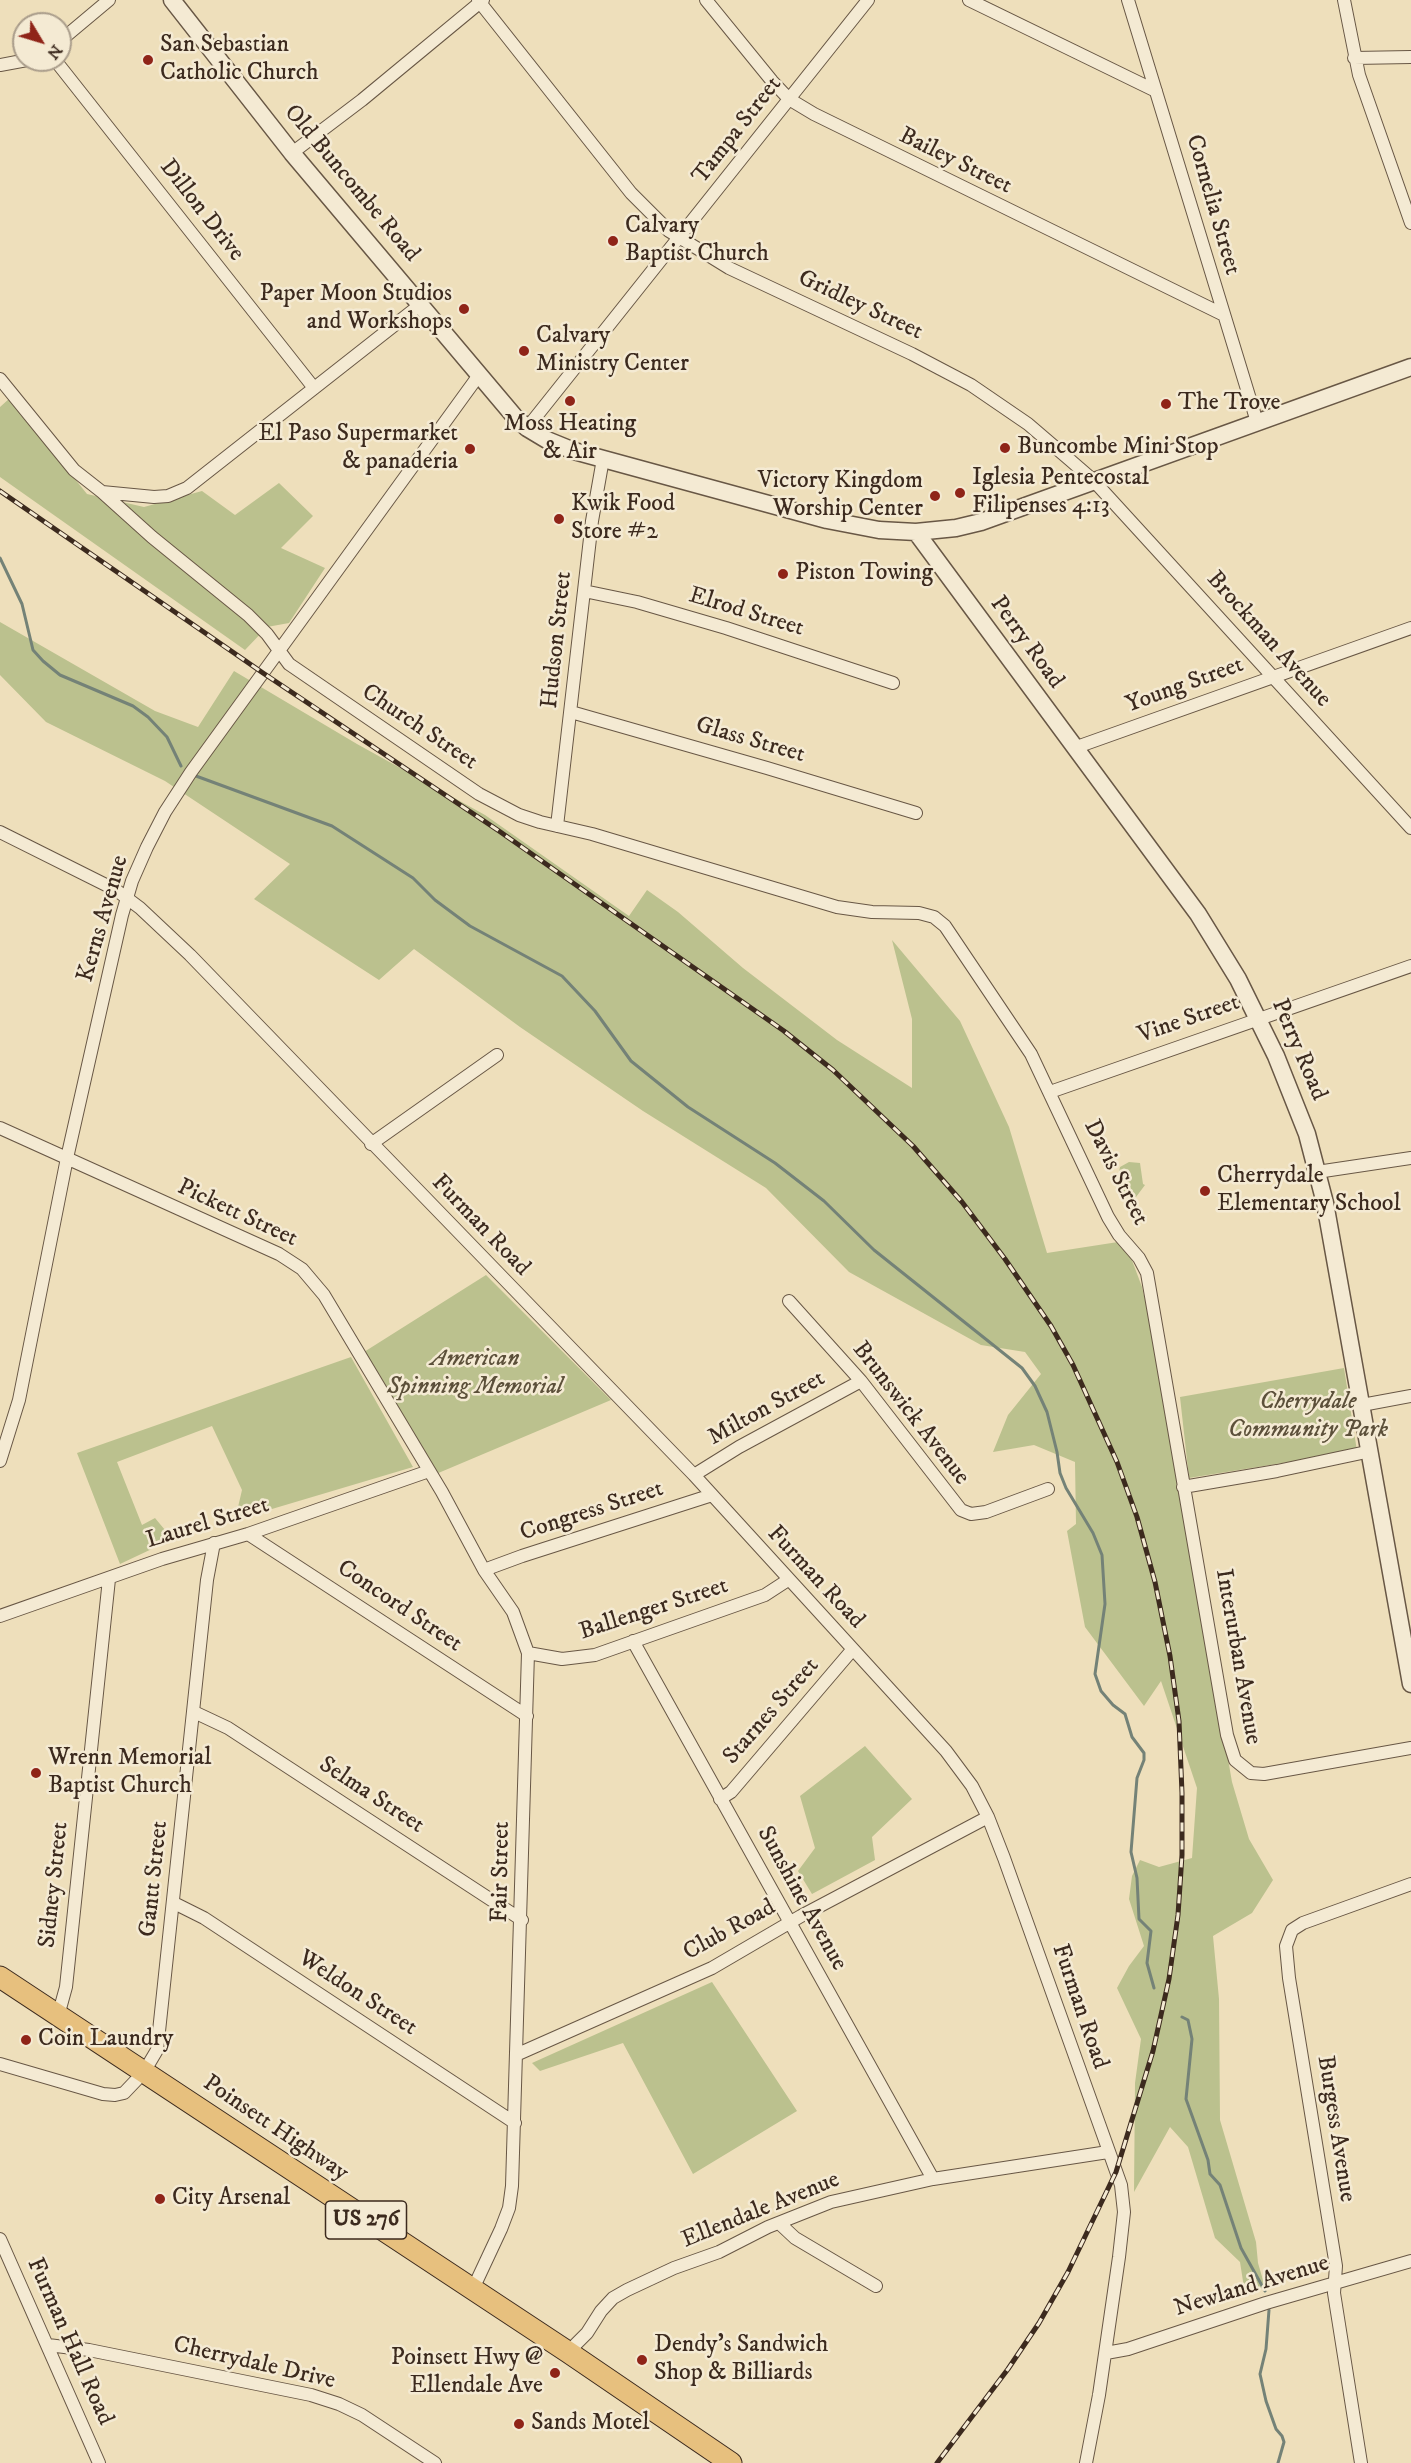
<!DOCTYPE html>
<html>
<head>
<meta charset="utf-8">
<style>
  body { margin:0 }
  #map { position:relative; width:1411px; height:2463px; overflow:hidden; background:#eedfbb; font-family:"IM FELL DW Pica",serif }
  canvas { display:block }
  .north { position:absolute; left:12px; top:12px; width:60px; height:60px; box-sizing:border-box; background:#f4ead3; border:2px solid #aa9d8b; border-radius:50%; rotate:128deg; font-size:16px; font-weight:700; line-height:24px; text-align:center; color:#3c2a1e }
  .north::after { content:''; display:block; margin:auto; width:21px; height:27px; background:#8f2418; clip-path:polygon(50% 0,100% 100%,50% 72%,0 100%) }
</style>
</head>
<body>
<div id="map">
<canvas width="1411" height="2463"></canvas>
<div class="north">N</div>
</div>
<script>
const g = document.querySelector('canvas').getContext('2d');
g.lineJoin = 'round';
function fillPath(path, color) { g.fillStyle = color; g.fill(path, 'evenodd'); }
const toPath = rows => new Path2D(rows.map(r => 'M' + r).join(''));
function stroke(path, color, width, dash) { g.strokeStyle = color; g.lineWidth = width; g.lineCap = dash ? 'butt' : 'round'; g.setLineDash(dash || []); g.stroke(path); }
function label(font, color, halo, rows, align = 'center') {
  g.font = font + ' "IM FELL DW Pica",serif'; g.lineWidth = 5; g.setLineDash([]); g.textBaseline = 'middle'; g.strokeStyle = halo; g.fillStyle = color; for (const [text, x, y, turn = 0] of rows) {
    g.save(); g.translate(x, y); g.rotate((+turn || 0) * Math.PI / 180); g.textAlign = isNaN(turn) ? turn : align; if (halo) g.strokeText(text, 0, 0); g.fillText(text, 0, 0); g.restore();
  }
}
const green = toPath([
  [10,398,87,494,144,507,202,491,235,515,279,483,313,516,281,548,325,568,289,623,267,627,245,650,0,477,0,407],
  [0,622,155,711,198,727,234,671,357,744,485,815,629,916,647,890,678,912,743,968,837,1040,912,1088,912,1019,892,940,960,1021,1009,1127,1047,1253,1118,1242,1130,1255,1142,1287,1156,1346,1232,1782,1249,1839,1273,1880,1252,1913,1213,1936,1219,1999,1220,2120,1256,2242,1258,2263,1265,2287,1245,2294,1240,2262,1215,2238,1188,2147,1170,2127,1134,2192,1135,2083,1141,2039,1117,1988,1129,1966,1144,1946,1129,1899,1132,1876,1140,1860,1159,1867,1192,1858,1197,1788,1161,1681,1144,1706,1085,1627,1067,1531,1076,1524,1075,1462,1034,1445,993,1452,1008,1415,1041,1374,1025,1352,981,1345,849,1272,766,1188,643,1111,520,1027,414,949,379,980,254,899,290,864,165,781,46,722,0,675],
  [1129,1162,1140,1163,1143,1184,1145,1185,1136,1197,1127,1198,1122,1194,1118,1177,1120,1167],
  [486,1275,611,1400,436,1474,364,1352],
  [351,1357,413,1467,235,1520,242,1490,212,1426,117,1462,142,1525,155,1518,165,1530,184,1530,173,1539,120,1564,77,1453],
  [1344,1368,1357,1451,1189,1478,1180,1397],
  [865,1746,912,1799,872,1837,875,1860,812,1894,798,1871,815,1848,800,1796],
  [712,1982,797,2111,693,2174,623,2043,540,2071,532,2063]
]);
const stream = toPath([
  [0,558,22,604,33,650,43,661,60,675,133,706,148,717,167,737,181,766],
  [196,776,332,826,413,878,435,900,470,926,562,976,595,1011,631,1061,688,1107,775,1163,824,1201,874,1250,1022,1368,1035,1386,1047,1412,1057,1452,1060,1473,1066,1488,1093,1533,1102,1555,1105,1604,1095,1674,1101,1691,1113,1705,1125,1714,1132,1737,1144,1753,1144,1760,1137,1778,1131,1852,1137,1878,1139,1919,1151,1931,1147,1963,1154,1988],
  [1182,2017,1188,2020,1192,2039,1186,2099,1208,2160,1210,2174,1220,2185,1241,2248,1265,2291],
  [1269,2310,1266,2349,1260,2374,1266,2401,1276,2429,1282,2436,1284,2442,1278,2463]
]);
const minor = toPath([
  [478,0,631,193,669,231,729,268,912,354,971,385,1028,424,1070,460,1093,480,1411,828],
  [706,0,772,81,789,99,814,114,1222,314],
  [969,0,1156,91],
  [1128,0,1257,422],
  [1344,0,1359,75,1411,223],
  [60,41,109,0],
  [1354,58,1411,57],
  [55,60,314,388],
  [0,65,27,60],
  [292,153,362,100,483,0],
  [0,379,74,470,102,492,152,537,248,615,267,634,289,664,479,794,519,815,540,822,592,834,837,907,872,912,919,913,934,917,945,926,1031,1054,1108,1217,1119,1235,1139,1258,1147,1273,1227,1735,1235,1760,1251,1773,1264,1774,1411,1748],
  [527,428,868,0],
  [102,492,154,497,168,496,187,488,420,305],
  [584,591,637,602,726,628,893,683],
  [571,712,767,768,916,813],
  [1074,748,1411,628],
  [557,826,592,521,603,459],
  [0,832,116,890,140,908,190,955,694,1475,946,1751,972,1786,988,1817,1004,1858,1121,2185,1124,2212,1119,2257,1099,2395,1086,2463],
  [1050,1092,1411,966],
  [0,1128,279,1254,302,1269,324,1295,442,1492,484,1570,513,1612,528,1653,512,2186,509,2208,501,2229,472,2291],
  [371,1144,497,1055],
  [1317,1172,1411,1158],
  [789,1301,861,1381,961,1510,971,1514,986,1512,1048,1489],
  [1362,1405,1411,1396],
  [0,1461,19,1400,67,1158,122,915,132,881,147,847,165,812,191,772,479,375],
  [694,1475,739,1447,861,1381],
  [1183,1487,1277,1471,1371,1451],
  [248,1534,527,1716],
  [484,1570,522,1556,712,1495],
  [0,1616,162,1559,248,1534,429,1471],
  [633,1641,933,2179],
  [528,1653,562,1659,595,1655,765,1595,788,1580],
  [194,1712,228,1728,522,1920],
  [720,1799,731,1792,853,1649],
  [174,1903,204,1918,515,2123],
  [58,2016,66,1987,109,1579],
  [518,2054,712,1968,801,1916,988,1817],
  [0,2064,103,2094,115,2095,124,2093,144,2072,157,2050,207,1580,214,1543],
  [779,2223,795,2238,876,2286],
  [0,2239,99,2463],
  [48,2345,89,2350,311,2395,339,2404,362,2415,435,2463],
  [568,2352,587,2333,601,2311,613,2298,627,2290,674,2268,719,2252,768,2227,831,2202,933,2179,1108,2152],
  [1106,2353,1128,2349,1266,2303,1411,2261],
  [1361,2463,1334,2293,1336,2266,1289,1978,1286,1946,1292,1930,1303,1923,1411,1884]
]);
const tertiary = toPath([
  [172,0,292,153,514,416,527,428,547,440,574,451,827,520,879,530,916,532,956,528,981,522,1411,367],
  [916,532,1198,914,1238,979,1276,1056,1307,1134,1325,1203,1411,1684]
]);
const trunk = toPath([
  [0,1977,568,2352,731,2463]
]);
const rail = toPath([
  [0,491,263,673,499,831,784,1031,833,1070,913,1146,962,1202,1005,1259,1051,1326,1073,1365,1117,1462,1137,1517,1155,1582,1170,1656,1179,1721,1182,1793,1182,1855,1178,1915,1169,1979,1153,2051,1116,2172,1068,2272,1039,2323,1008,2369,937,2463]
]);
const markers = [
  [148,60,6,"#8f2418"],
  [613,241,6,"#8f2418"],
  [464,309,6,"#8f2418"],
  [524,351,6,"#8f2418"],
  [570,401,6,"#8f2418"],
  [1166,404,6,"#8f2418"],
  [1005,448,6,"#8f2418"],
  [470,449,6,"#8f2418"],
  [960,493,6,"#8f2418"],
  [935,496,6,"#8f2418"],
  [559,519,6,"#8f2418"],
  [783,574,6,"#8f2418"],
  [1205,1191,6,"#8f2418"],
  [36,1773,6,"#8f2418"],
  [26,2040,6,"#8f2418"],
  [160,2199,6,"#8f2418"],
  [642,2360,6,"#8f2418"],
  [555,2373,6,"#8f2418"],
  [519,2424,6,"#8f2418"]
];
const shields = [
  [366,2220,81]
];
const shieldNames = [
  ["US 276",366,2220]
];
const poiNames = [
  ["San Sebastian",160,46],
  ["Catholic Church",160,74],
  ["Calvary",625,227],
  ["Baptist Church",625,255],
  ["Paper Moon Studios",452,295,"right"],
  ["and Workshops",452,323,"right"],
  ["Calvary",536,337],
  ["Ministry Center",536,365],
  ["The Trove",1178,404],
  ["Moss Heating",570,425,"center"],
  ["& Air",570,453,"center"],
  ["El Paso Supermarket",458,435,"right"],
  ["& panaderia",458,463,"right"],
  ["Buncombe Mini Stop",1017,448],
  ["Iglesia Pentecostal",972,479],
  ["Filipenses 4:13",972,507],
  ["Victory Kingdom",923,482,"right"],
  ["Worship Center",923,510,"right"],
  ["Kwik Food",571,505],
  ["Store #2",571,533],
  ["Piston Towing",795,574],
  ["Cherrydale",1217,1177],
  ["Elementary School",1217,1205],
  ["Wrenn Memorial",48,1759],
  ["Baptist Church",48,1787],
  ["Coin Laundry",38,2040],
  ["City Arsenal",172,2199],
  ["Dendy's Sandwich",654,2346],
  ["Shop & Billiards",654,2374],
  ["Poinsett Hwy @",543,2359,"right"],
  ["Ellendale Ave",543,2387,"right"],
  ["Sands Motel",531,2424]
];
const streetNames = [
  ["Tampa Street",738,131,-52],
  ["Bailey Street",955,162,26],
  ["Old Buncombe Road",351,184,50],
  ["Cornelia Street",1212,205,74],
  ["Dillon Drive",201,211,52],
  ["Gridley Street",860,306,25],
  ["Elrod Street",746,613,17],
  ["Hudson Street",558,640,-84],
  ["Brockman Avenue",1268,640,48],
  ["Perry Road",1026,643,54],
  ["Young Street",1185,686,-20],
  ["Church Street",419,728,34],
  ["Glass Street",750,741,16],
  ["Kerns Avenue",104,919,-74],
  ["Vine Street",1189,1020,-19],
  ["Perry Road",1298,1050,67],
  ["Davis Street",1115,1173,63],
  ["Pickett Street",237,1214,25],
  ["Furman Road",480,1226,46],
  ["Milton Street",767,1409,-29],
  ["Brunswick Avenue",910,1414,52],
  ["Congress Street",592,1512,-18],
  ["Laurel Street",208,1524,-17],
  ["Furman Road",815,1578,47],
  ["Concord Street",399,1607,34],
  ["Ballenger Street",654,1610,-18],
  ["Interurban Avenue",1237,1657,80],
  ["Starnes Street",772,1712,-49],
  ["Selma Street",371,1796,33],
  ["Fair Street",502,1872,-89],
  ["Gantt Street",155,1879,-84],
  ["Sidney Street",55,1885,-84],
  ["Sunshine Avenue",801,1899,61],
  ["Club Road",730,1931,-29],
  ["Weldon Street",357,1994,33],
  ["Furman Road",1079,2007,71],
  ["Poinsett Highway",275,2129,34],
  ["Burgess Avenue",1335,2129,81],
  ["Ellendale Avenue",761,2211,-22],
  ["Newland Avenue",1252,2287,-17],
  ["Furman Hall Road",69,2342,66],
  ["Cherrydale Drive",254,2364,13]
];
const parkNames = [
  ["American",475,1360],
  ["Spinning Memorial",475,1388],
  ["Cherrydale",1308,1403],
  ["Community Park",1308,1431]
];
fillPath(green, '#bbc18e');
stroke(stream, '#748277', 3);
stroke(minor, '#685745', 14);
stroke(tertiary, '#685745', 19);
stroke(trunk, '#3c2a1e', 23);
stroke(minor, '#f4ead3', 12);
stroke(tertiary, '#f4ead3', 16);
stroke(trunk, '#e7c07e', 21);
stroke(rail, '#3c2a1e', 5);
stroke(rail, '#f4ead3', 3, [9]);
for (const [x, y, r, color] of markers) { const dot = new Path2D(); dot.arc(x, y, r, 0, 2 * Math.PI); g.fillStyle = color; g.fill(dot); stroke(dot, '#f4ead3', 2); }
for (const [x, y, w] of shields) { const box = new Path2D(); box.roundRect(x - w / 2, y - 19, w, 38, 4.5); g.fillStyle = '#f4ead3'; g.fill(box); stroke(box, '#3c2a1e', 1.5); }
label('bold 22px', '#3c2a1e', null, shieldNames);
label('24px', '#3c2a1e', '#f4ead3', poiNames, 'left');
label('24px', '#3c2a1e', '#f4ead3', streetNames);
label('italic 24px', '#5c503a', '#f4ead3', parkNames);
</script>
</body>
</html>
